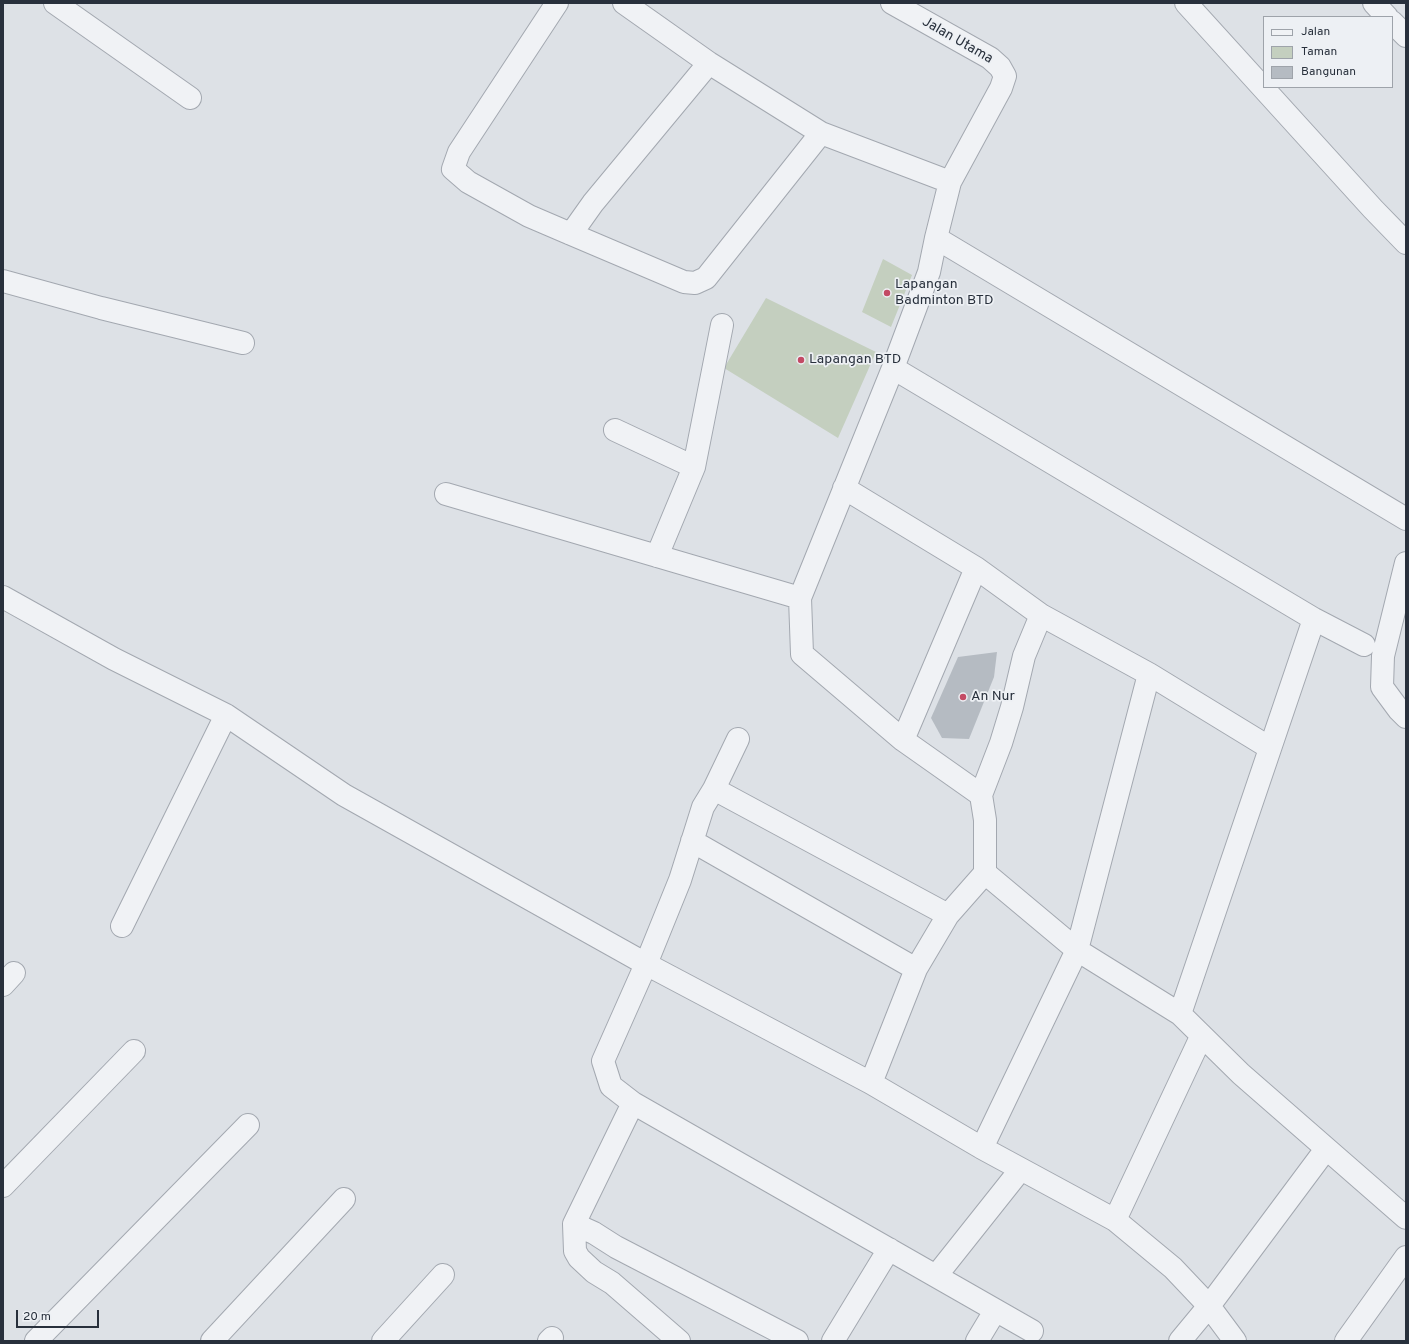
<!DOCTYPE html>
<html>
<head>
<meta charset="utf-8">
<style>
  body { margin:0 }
  #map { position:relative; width:1409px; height:1344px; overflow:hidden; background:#dde1e6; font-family:Overpass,sans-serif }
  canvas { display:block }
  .frame { position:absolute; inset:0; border:4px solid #28303c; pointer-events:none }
  .legend { position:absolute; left:1263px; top:16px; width:130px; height:72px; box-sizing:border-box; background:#edf0f4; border:1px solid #9ea3aa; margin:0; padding:5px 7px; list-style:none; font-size:12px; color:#28303c }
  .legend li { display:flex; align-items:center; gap:8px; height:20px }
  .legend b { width:20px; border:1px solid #9ea3aa }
  .scale { position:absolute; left:16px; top:1310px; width:83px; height:18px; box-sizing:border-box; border:2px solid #28303c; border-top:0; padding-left:5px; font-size:12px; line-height:14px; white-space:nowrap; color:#28303c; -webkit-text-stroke:3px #edf0f4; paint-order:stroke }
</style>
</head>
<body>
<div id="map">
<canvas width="1409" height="1344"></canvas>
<div class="frame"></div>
<ul class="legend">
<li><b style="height:5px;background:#f0f2f5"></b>Jalan</li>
<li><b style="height:11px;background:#c4cfbf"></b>Taman</li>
<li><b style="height:11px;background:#b5bbc2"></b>Bangunan</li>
</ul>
<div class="scale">20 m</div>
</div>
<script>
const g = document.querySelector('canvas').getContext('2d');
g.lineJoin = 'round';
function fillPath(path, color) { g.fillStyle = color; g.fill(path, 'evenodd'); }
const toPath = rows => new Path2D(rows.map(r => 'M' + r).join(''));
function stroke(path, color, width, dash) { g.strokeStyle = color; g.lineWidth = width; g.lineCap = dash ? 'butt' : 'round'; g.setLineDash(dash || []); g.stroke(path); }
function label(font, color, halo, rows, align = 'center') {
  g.font = font + ' Overpass,sans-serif'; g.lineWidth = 3.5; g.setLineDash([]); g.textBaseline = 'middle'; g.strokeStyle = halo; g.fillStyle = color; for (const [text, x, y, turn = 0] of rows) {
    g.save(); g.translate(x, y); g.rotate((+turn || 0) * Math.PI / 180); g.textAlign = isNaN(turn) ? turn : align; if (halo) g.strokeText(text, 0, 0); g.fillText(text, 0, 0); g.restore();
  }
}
const green = toPath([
  [883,259,912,275,891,327,862,312],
  [766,298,876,352,838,438,724,368]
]);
const building = toPath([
  [997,652,994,677,969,739,942,738,931,718,958,657]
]);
const street = toPath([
  [55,3,190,98],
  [557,3,459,152,453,169,468,182,529,216,571,234],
  [624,3,709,63,821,133,950,182],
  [892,3,990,58,1000,67,1005,76,1001,88,950,182,936,238,929,272,893,368,800,598,802,654,903,740,981,795,985,820,985,873,1077,950,1180,1014,1241,1074,1406,1218],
  [1186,3,1373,209,1406,243],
  [1374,3,1387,17],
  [1392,22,1406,36],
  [709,63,593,203,571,234,684,282,695,283,706,278,821,133],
  [936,238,1406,519],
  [3,281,101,308,243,343],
  [893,368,1314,619,1364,645],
  [615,430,694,467],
  [844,488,976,568,1041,615,1149,674,1270,748],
  [446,494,800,598],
  [657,556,694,467,722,325],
  [1406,563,1383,656,1382,687,1399,710,1406,717],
  [3,597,114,659,226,715,344,795,646,964,871,1083,982,1148,1115,1220,1173,1268,1209,1306,1235,1341],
  [738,739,714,789,703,807,680,880,646,964,603,1061,611,1086,633,1103,1032,1331],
  [903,740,976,568],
  [714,789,948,915],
  [981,795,1001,743,1012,707,1024,656,1041,615],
  [692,841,916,969],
  [122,926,226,715],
  [3,985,14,973],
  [1180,1014,1314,619],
  [871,1083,916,969,948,915,985,873],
  [633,1103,574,1224,575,1251,579,1258,594,1272,612,1283,679,1341],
  [982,1148,1077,950,1149,674],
  [3,1186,134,1051],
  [1115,1220,1201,1037],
  [574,1224,594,1233,616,1247,797,1341],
  [936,1276,1021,1169],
  [36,1341,248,1125],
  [212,1341,344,1199],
  [383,1341,443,1275],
  [549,1341,552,1338],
  [833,1341,889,1249],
  [977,1341,995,1311],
  [1180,1341,1209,1306,1326,1149],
  [1346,1341,1406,1257]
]);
const markers = [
  [887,293,4,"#c34a64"],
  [801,360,4,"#c34a64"],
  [963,697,4,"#c34a64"]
];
const streetNames = [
  ["Jalan Utama",957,41,30]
];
const poiNames = [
  ["Lapangan",895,285],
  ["Badminton BTD",895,301],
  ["Lapangan BTD",809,360],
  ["An Nur",971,697]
];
fillPath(green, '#c4cfbf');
fillPath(building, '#b5bbc2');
stroke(street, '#a3a8b0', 24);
stroke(street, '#f0f2f5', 22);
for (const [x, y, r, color] of markers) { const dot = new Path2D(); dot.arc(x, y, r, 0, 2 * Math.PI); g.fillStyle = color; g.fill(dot); stroke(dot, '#edf0f4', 1.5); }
label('14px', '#28303c', '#edf0f4', streetNames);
label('14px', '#28303c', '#edf0f4', poiNames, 'left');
</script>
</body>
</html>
